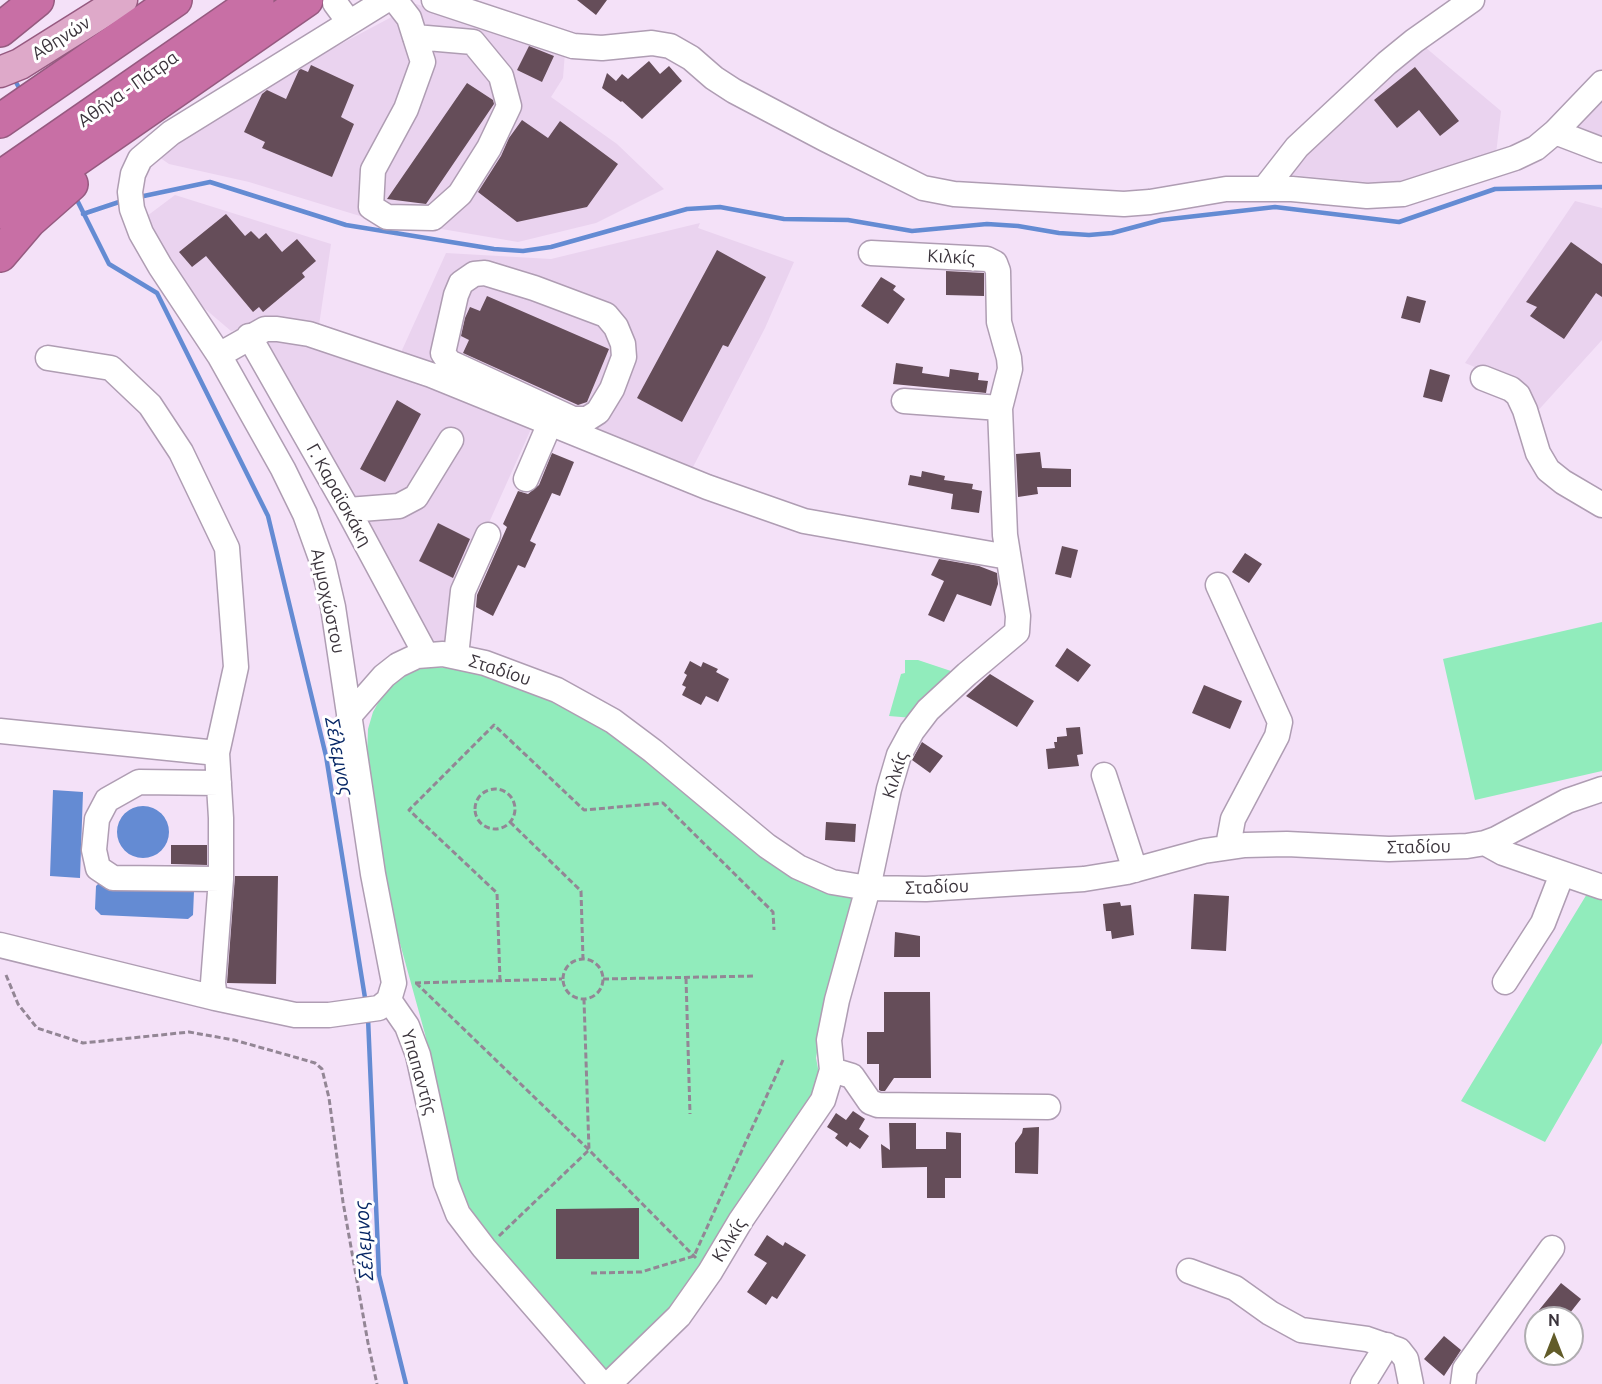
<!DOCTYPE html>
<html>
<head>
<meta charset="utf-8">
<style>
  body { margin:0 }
  #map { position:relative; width:1602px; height:1384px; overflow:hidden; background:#f4e1f8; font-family:Ubuntu,sans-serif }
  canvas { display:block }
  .north { position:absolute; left:1524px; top:1306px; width:60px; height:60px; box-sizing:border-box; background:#fff; border:2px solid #b0adb1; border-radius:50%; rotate:0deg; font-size:16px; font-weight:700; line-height:24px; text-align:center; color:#3a333b }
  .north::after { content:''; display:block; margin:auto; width:21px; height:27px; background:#625c29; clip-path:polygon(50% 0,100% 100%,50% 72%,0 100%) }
</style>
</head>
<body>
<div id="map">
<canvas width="1602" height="1384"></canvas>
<div class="north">N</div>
</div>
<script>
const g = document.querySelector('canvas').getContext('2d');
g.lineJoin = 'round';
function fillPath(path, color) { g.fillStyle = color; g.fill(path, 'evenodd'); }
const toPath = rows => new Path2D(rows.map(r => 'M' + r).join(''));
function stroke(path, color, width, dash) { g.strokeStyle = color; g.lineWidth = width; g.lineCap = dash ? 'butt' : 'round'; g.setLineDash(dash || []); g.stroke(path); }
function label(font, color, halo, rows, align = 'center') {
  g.font = font + ' Ubuntu,sans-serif'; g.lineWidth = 6; g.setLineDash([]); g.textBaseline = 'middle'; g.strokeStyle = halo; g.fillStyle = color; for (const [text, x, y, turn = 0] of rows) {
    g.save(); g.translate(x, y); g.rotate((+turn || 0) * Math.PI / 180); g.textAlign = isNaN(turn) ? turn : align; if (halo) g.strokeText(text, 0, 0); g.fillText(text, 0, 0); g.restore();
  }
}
const built = toPath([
  [416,4,565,52,563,78,551,97,617,144,664,189,596,223,518,242,430,227,386,224,249,182,169,164,159,157,245,95],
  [1419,42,1501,111,1496,154,1411,179,1385,184,1282,174],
  [1602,92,1602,143,1568,127],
  [175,195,331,244,318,332,278,319,261,318,242,329,231,331,184,291,143,219],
  [1575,201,1602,208,1602,340,1534,415,1487,372,1465,363],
  [700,223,698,228,794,262,765,328,692,469,398,359,446,253,551,259],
  [257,339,319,344,535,420,457,594,452,644,433,643]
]);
const green = toPath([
  [1602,622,1602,771,1475,800,1443,659],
  [905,660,918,660,960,674,913,718,889,716,901,674,905,673],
  [434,667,470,670,555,699,623,739,776,867,820,889,853,898,821,1030,816,1058,821,1084,671,1310,605,1372,493,1241,473,1214,465,1198,456,1174,425,1034,393,918,367,758,368,729,373,712,383,694,401,676,414,670],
  [1593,884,1602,888,1602,1043,1545,1142,1461,1101]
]);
const water = toPath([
  [53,790,83,792,80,878,50,876],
  '117 832a26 26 0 1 1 52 0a26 26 0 1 1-52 0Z',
  [101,881,194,891,193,915,188,919,101,915,95,909,96,886]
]);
const stream = toPath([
  [13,77,22,93],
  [75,196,109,264,157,293,268,516,326,756,366,1004],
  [139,197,210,182,346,225,494,249,523,251,551,247,687,209,720,207,784,219,848,220,912,231,987,224,1018,226,1059,233,1089,235,1112,233,1161,220,1275,207,1399,222,1495,189,1602,187],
  [83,214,125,200],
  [368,1018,379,1275,406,1384]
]);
const building = toPath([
  [577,0,607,0,596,15],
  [529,46,554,56,542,82,517,70],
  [649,61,660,74,669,66,682,81,642,119,622,101,621,102,602,88,607,73,616,81,622,74,628,79],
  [311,65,354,85,341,117,354,124,332,177,262,148,265,142,244,132,262,94,267,90,286,99,299,70,301,69,308,72],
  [1415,67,1459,121,1440,136,1419,110,1397,128,1374,100],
  [467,83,493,100,494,104,426,204,387,199],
  [522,120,548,138,560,121,618,164,587,207,517,222,478,192,501,156,509,138],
  [226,214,245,236,251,231,259,239,266,233,282,252,297,239,316,261,302,273,305,277,263,312,259,307,253,312,206,256,192,267,179,252],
  [1571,242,1602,264,1602,297,1596,293,1564,339,1530,316,1537,307,1526,302],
  [717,250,766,277,728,347,723,345,682,422,637,398],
  [946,271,984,273,984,296,946,295],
  [881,277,896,286,893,290,905,299,888,324,861,306],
  [487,296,609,349,587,402,578,405,463,353,469,340,461,336,465,318,470,307,480,311],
  [1407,296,1426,301,1420,323,1401,318],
  [896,363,923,367,922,373,949,377,950,369,979,373,978,380,988,381,986,393,893,384],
  [1430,369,1450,375,1442,402,1423,397],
  [397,400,421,414,385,482,360,469],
  [1040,452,1042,468,1071,469,1071,487,1037,487,1038,494,1018,497,1016,454],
  [552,453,574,462,560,496,552,493,530,541,536,544,525,568,518,565,493,616,476,607,477,595,507,527,503,524,518,491,528,494,539,485],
  [922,471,945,476,944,480,973,484,972,489,982,491,979,513,951,509,953,494,908,485,910,475,921,477],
  [438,523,470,539,453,578,419,561],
  [1062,546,1078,550,1071,578,1055,574],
  [1245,553,1262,564,1249,583,1232,572],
  [939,559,979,566,997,573,998,584,991,606,957,594,944,622,928,615,944,581,931,575],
  [1067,648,1091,665,1078,682,1055,666],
  [690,661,701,667,703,662,718,669,716,672,729,679,718,702,706,696,701,705,682,695,686,687,682,685,687,675,684,673],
  [990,674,1034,701,1017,727,966,696],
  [1204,685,1242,701,1230,729,1192,713],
  [1080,727,1083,754,1077,755,1079,766,1048,769,1046,749,1055,748,1054,742,1057,742,1057,737,1067,736,1066,728],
  [922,742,943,756,930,773,912,760],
  [826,822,856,824,855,842,825,840],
  [171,845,207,845,207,865,171,864],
  [235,876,278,876,276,984,227,983],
  [1194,894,1229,896,1226,951,1191,949],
  [1120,902,1121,906,1131,905,1134,935,1112,939,1111,931,1106,931,1103,904],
  [895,932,920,936,920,957,894,957],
  [884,992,930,992,931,1078,894,1078,885,1091,881,1091,879,1090,879,1064,867,1064,867,1032,884,1032],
  [853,1111,865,1119,859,1129,869,1136,860,1149,850,1142,847,1147,835,1138,838,1134,827,1127,836,1113,846,1120],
  [889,1123,916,1123,916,1149,946,1149,946,1132,961,1133,961,1178,945,1178,945,1198,927,1198,927,1167,882,1168,881,1144,890,1150],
  [1039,1127,1038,1174,1015,1173,1015,1143,1022,1133,1023,1128],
  [639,1208,639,1259,556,1259,556,1209],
  [767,1235,783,1246,785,1242,806,1255,777,1299,772,1296,766,1305,747,1292,767,1263,754,1255],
  [1561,1283,1581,1299,1566,1318,1550,1318,1539,1310],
  [1444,1336,1461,1350,1444,1376,1424,1359]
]);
const path = toPath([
  '475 809a20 20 0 1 1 40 0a20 20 0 1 1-40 0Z',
  [510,822,581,891,583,959],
  '563 979a20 20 0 1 1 40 0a20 20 0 1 1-40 0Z',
  [6,975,18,1004,37,1028,83,1043,189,1032,234,1040,298,1058,315,1063,322,1069,329,1098,343,1202,368,1343,377,1384],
  [686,978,690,1114],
  [603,979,756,976],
  [500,981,497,893,409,810,494,725,584,810,663,803,773,912,774,930],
  [415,983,562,979],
  [416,983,589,1150,696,1258],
  [499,1236,589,1150,584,1000],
  [591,1273,641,1272,694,1256,783,1060]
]);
const minor = toPath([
  [386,0,171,133,140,159,133,174,130,192,132,209,141,233,160,266,219,355,283,469,305,514,323,564,333,607,373,874,394,983,389,1000],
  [395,0,409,18,415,37,423,62,406,109,373,170,371,207,387,217,433,218,460,194,489,148,509,106,501,76,473,42,415,37],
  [434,0,573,46,602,48,652,43,670,46,691,58,714,78,734,91,825,139,923,188,954,194,1124,204,1150,202,1226,189,1292,189,1367,196,1403,194,1515,158,1536,148,1555,132,1602,83],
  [335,3,349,22],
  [1555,132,1602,150],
  [1265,188,1297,147,1387,63,1414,41,1472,0],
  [485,273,534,288,606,315,616,327,623,344,624,357,612,389,598,412,587,419,573,419,449,362,443,353,456,295,461,283,474,274,485,273],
  [249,336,348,510,426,655],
  [219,355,265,329,277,329,309,334,431,375,707,487,804,521,1008,557],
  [48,358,111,368,150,405,181,452,227,548,236,667,217,753,221,818,221,879,213,983,215,998],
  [1483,378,1511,389,1518,395,1525,410,1538,453,1548,470,1563,482,1602,505],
  [904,401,1000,408],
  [526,479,550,423],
  [348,510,399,506,416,497,451,440],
  [1218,585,1280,722,1277,736,1233,819,1228,846],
  [456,656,463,591,488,535],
  [349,716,384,676,398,665,417,656,443,654,485,663,557,690,613,721,653,751,767,846,798,867,832,882,868,888,926,889,1084,879,1127,872,1204,851,1245,845,1287,844,1389,849,1467,846,1485,843,1496,839,1567,801,1602,789],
  [0,731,217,753],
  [1104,775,1135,870],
  [219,783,139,782,107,800,97,819,94,850,98,868,113,878,221,879],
  [1485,843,1503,853,1602,887],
  [0,945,215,998,295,1015,329,1015,379,1008,389,1000,407,1026,418,1055,446,1183,458,1214,484,1248,602,1384],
  [1505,982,1543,923,1562,874],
  [832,1070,852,1076,870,1102,878,1105,1048,1107],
  [1189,1271,1235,1288,1270,1313,1301,1330,1367,1339,1399,1350,1406,1359,1411,1384],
  [609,1384,679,1316,710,1272,741,1220,823,1100,832,1070,829,1040,837,1000,868,888,889,789,899,755,912,731,928,710,967,674,1017,632,1018,616,1005,535,1000,408,1010,369,1009,358,999,322,998,271,995,263,987,259,871,253],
  [1363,1384,1387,1345],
  [1463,1384,1465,1369,1552,1248]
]);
const major = toPath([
  [0,72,20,64,122,0]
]);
const highway = toPath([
  [0,30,37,0],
  [0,121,175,0],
  [0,178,257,0],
  [0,212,306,0],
  [0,255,29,221,71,184]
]);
const streetNames = [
  ["Αθηνών",61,38,-32],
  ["Αθήνα - Πάτρα",128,89,-35],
  ["Κιλκίς",951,257,3],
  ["Γ. Καραϊσκάκη",339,495,61],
  ["Αμμοχώστου",328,601,78],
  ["Σταδίου",500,670,18],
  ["Κιλκίς",895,775,-73],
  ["Σταδίου",1419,847,-1],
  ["Σταδίου",937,887,-2],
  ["Υπαπαντής",419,1072,74],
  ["Κιλκίς",729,1240,-58]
];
const waterNames = [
  ["Σέλεμνος",339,756,79],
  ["Σέλεμνος",364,1241,-94]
];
fillPath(built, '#ead3ef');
fillPath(green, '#91ecbc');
fillPath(water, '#648bd3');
stroke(stream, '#648bd3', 4.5);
fillPath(building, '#654d59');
stroke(minor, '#af9db3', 27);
stroke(major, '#965a80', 33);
stroke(highway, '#965a80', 36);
stroke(path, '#938695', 3, [6, 3]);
stroke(minor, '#fff', 24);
stroke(major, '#dea9c9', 30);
stroke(highway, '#c86fa5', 33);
label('18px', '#3a333b', '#fff', streetNames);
label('italic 20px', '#062665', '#fff', waterNames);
</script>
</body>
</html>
